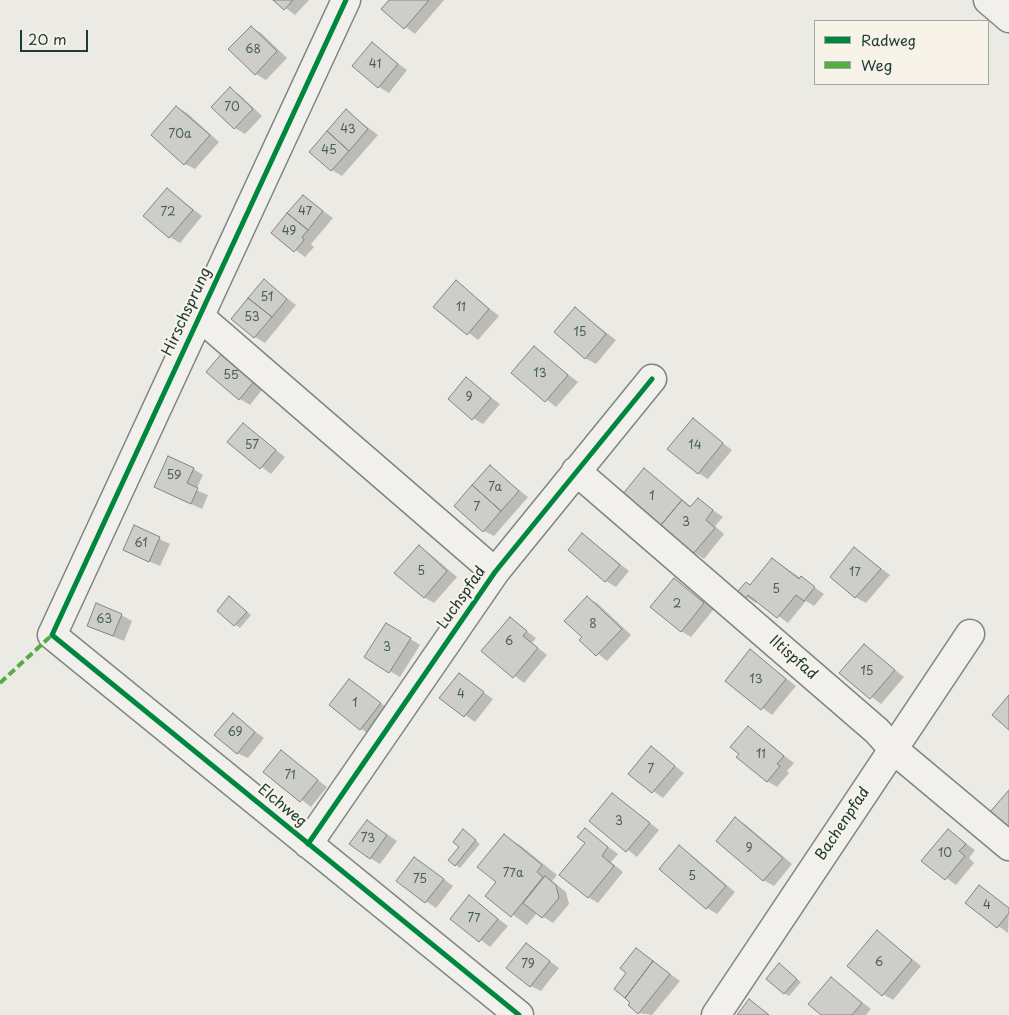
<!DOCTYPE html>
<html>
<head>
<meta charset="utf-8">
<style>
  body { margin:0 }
  #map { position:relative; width:1009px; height:1015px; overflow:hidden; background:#ebeae4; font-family:"Playpen Sans",sans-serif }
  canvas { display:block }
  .legend { position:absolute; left:814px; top:20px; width:175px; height:65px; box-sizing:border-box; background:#f7f3e8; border:1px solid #a1aaa0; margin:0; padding:6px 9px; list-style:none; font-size:15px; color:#1f3d34 }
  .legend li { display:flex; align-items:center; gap:10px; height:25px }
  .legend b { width:25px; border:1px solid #a1aaa0 }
  .scale { position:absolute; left:20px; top:30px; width:68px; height:22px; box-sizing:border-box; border:2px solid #1f3d34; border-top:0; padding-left:6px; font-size:15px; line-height:18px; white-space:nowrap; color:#1f3d34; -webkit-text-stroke:4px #f7f3e8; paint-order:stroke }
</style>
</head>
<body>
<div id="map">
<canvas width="1009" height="1015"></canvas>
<ul class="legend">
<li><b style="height:6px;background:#00873e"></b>Radweg</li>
<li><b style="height:6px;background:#52ad45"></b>Weg</li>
</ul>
<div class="scale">20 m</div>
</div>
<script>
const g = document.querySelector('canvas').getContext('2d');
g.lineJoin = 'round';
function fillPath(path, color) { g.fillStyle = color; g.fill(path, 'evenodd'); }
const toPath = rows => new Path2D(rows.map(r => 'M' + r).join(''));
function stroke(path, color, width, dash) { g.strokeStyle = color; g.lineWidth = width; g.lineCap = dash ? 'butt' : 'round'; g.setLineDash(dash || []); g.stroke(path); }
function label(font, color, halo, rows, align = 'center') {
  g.font = font + ' "Playpen Sans",sans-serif'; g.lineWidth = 4.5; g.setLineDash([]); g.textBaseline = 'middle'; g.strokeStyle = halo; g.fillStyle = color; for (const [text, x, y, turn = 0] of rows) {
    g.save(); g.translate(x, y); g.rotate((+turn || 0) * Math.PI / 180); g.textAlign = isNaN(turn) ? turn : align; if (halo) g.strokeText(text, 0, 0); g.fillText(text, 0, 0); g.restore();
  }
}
const shadow = toPath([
  [275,0,309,0,295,15],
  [390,0,444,0,415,34,382,9],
  [251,27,261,33,287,58,266,80,256,74],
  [372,44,407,70,389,93,379,87],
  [230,89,240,95,262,116,245,134,235,128],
  [177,107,187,113,219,142,195,169,185,164],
  [346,111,378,135,342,176,332,170],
  [167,189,202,216,180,243,170,237],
  [303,196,333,218,311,244,314,247,305,257,273,233],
  [264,281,296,305,265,343,255,337],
  [456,282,499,316,478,340,435,307],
  [575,309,616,340,596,364,585,358],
  [534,348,578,382,556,407,513,373],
  [224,353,266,385,250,405,240,399],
  [466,379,500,404,483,424,473,418],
  [693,420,732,450,708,479,698,473],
  [243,425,285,457,271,474,229,442],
  [490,467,528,497,494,536,484,531],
  [193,469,203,475,196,490,208,495,202,509,165,492],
  [644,470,692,507,698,500,723,517,715,526,724,534,704,559,688,548],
  [134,527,170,544,160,566,135,555],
  [583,534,629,571,616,587,606,581],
  [419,547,429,553,457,577,434,603,424,597],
  [854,548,890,575,866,603,855,597],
  [773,559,824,594,814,606,806,601,788,623,758,601,756,603,739,592,751,586],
  [674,580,714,609,691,637,681,631],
  [230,598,251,615,240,628,219,611],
  [587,598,597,603,631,635,607,661,581,640,584,637],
  [121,615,132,621,124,641,88,626],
  [510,619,536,638,532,643,547,655,524,683,483,651],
  [396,630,420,645,400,677,366,657],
  [864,646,904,677,881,704,841,673],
  [750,651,796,686,772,715,726,680],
  [459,675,493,699,475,722,441,698],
  [349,680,390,710,371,735,361,729],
  [233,715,264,738,248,758,237,753],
  [748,728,794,763,787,771,789,773,777,787,767,781],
  [652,748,684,773,663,798,630,774],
  [281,752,327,787,311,807,265,772],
  [613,794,659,830,637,857,591,821],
  [736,819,746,825,792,864,774,886,763,880],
  [367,821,397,841,380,864,370,858],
  [585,830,618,854,611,862,623,872,598,903,588,897],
  [948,830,975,850,969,858,974,863,956,885,923,860],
  [468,834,480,844,460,868,456,865,461,846],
  [504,836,520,845,557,875,552,881,566,892,569,904,553,923,537,913,527,925,487,896,498,882],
  [679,847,689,853,735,892,717,914,707,908,661,869],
  [415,858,453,886,436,908,398,881],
  [979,887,1009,908,1008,933,967,903],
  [469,897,508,926,490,947,452,918],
  [878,932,921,966,893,1000,883,994],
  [527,944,559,968,541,991,531,986],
  [646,956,680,981,652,1015,639,1013],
  [784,968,801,982,789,996,784,993],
  [832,979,871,1009,866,1015,823,1015]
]);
const building = toPath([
  [273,0,293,0,284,10,273,0],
  [389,0,429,0,404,29,381,9,389,0],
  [251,26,277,51,255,75,228,49,251,26],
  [372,42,398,64,378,88,352,66,372,42],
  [230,87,253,109,234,129,211,107,230,87],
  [176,106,210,135,184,165,151,135,176,106],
  [346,109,368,129,349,151,327,131,346,109],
  [327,131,349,151,331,171,309,152,327,131],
  [167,188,193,210,169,238,143,216,167,188],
  [303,195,323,211,308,230,287,213,303,195],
  [287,213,308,230,302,237,304,240,294,252,271,233,287,213],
  [264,279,287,299,272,317,248,298,264,279],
  [456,280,489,309,467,335,433,307,456,280],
  [248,298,272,317,254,338,231,319,248,298],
  [575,307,606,334,585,359,554,332,575,307],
  [534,346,568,375,545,402,511,373,534,346],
  [223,352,256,379,239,400,206,372,223,352],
  [466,377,491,398,472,420,448,399,466,377],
  [693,418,723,443,698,474,667,449,693,418],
  [243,423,276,450,260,469,227,442,243,423],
  [168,456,194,468,187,483,198,488,191,504,154,487,168,456],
  [490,465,519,491,501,511,472,485,490,465],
  [644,468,682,500,660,526,622,495,644,468],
  [472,485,501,511,483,532,454,506,472,485],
  [698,498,713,510,706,520,715,528,693,554,660,526,682,500,690,507,698,498],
  [134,525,160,537,149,562,123,550,134,525],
  [582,533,620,565,605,582,568,550,582,533],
  [419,545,447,571,424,598,394,573,419,545],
  [854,547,881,569,855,598,830,577,854,547],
  [772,558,799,579,801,576,815,587,804,601,796,595,777,618,748,595,745,599,737,592,746,582,750,585,772,558],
  [674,578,704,603,681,632,650,607,674,578],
  [229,596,247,612,234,626,217,611,229,596],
  [587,596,622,629,596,656,579,640,582,637,564,621,587,596],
  [96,603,122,614,113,636,87,626,96,603],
  [510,617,527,631,523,636,538,648,513,678,481,651,510,617],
  [386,623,411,638,389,673,364,657,386,623],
  [864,644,895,670,870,699,839,673,864,644],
  [750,649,786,679,761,710,725,681,750,649],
  [459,673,484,692,464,717,439,698,459,673],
  [349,679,381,703,360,730,329,705,349,679],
  [1009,695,1009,730,992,715,1009,695],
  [233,713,255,732,237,754,214,735,233,713],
  [748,726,784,756,777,764,780,766,767,782,736,757,739,754,730,747,748,726],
  [651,746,675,766,652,793,628,774,651,746],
  [281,750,318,780,300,802,263,772,281,750],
  [1009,790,1009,828,990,812,1009,790],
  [612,793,650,823,626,852,589,821,612,793],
  [735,817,783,858,763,881,716,841,735,817],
  [367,820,387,835,370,859,349,844,367,820],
  [585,828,608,847,602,856,614,866,588,898,559,875,585,843,577,837,585,828],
  [463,829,476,840,455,866,448,860,459,847,453,842,463,829],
  [948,829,966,844,959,851,965,856,945,880,921,861,948,829],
  [504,834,542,865,537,872,543,877,511,917,485,896,496,882,477,867,504,834],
  [679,845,726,886,706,909,659,869,679,845],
  [414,857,444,879,425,903,396,881,414,857],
  [545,876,556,885,559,898,542,918,523,903,545,876],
  [979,885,1009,908,1009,913,997,928,965,903,979,885],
  [469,895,498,919,479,942,450,919,469,895],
  [877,930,912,960,882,996,847,966,877,930],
  [526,943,550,961,530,987,506,968,526,943],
  [636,948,653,961,625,998,614,989,626,973,620,968,636,948],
  [653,961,670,974,638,1014,628,1005,630,1003,625,998,653,961],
  [779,963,797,979,784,994,766,979,779,963],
  [831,977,862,1003,852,1015,821,1015,808,1004,831,977],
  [749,999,769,1015,737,1015,749,999]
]);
const minor = toPath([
  [346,0,52,635,519,1015],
  [988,0,1009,18],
  [199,316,495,572],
  [576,471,877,731,893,749,1009,846],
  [308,844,495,572,652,379],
  [716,1015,970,634]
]);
const quiet = toPath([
  [0,683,52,635]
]);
const cycleway = toPath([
  [346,0,52,635,519,1015],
  [308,844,495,572,652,379]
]);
const numberNames = [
  ["68",253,50],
  ["41",375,65],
  ["70",232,108],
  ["43",348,130],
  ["70a",180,135],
  ["45",329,151],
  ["47",305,212],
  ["72",168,213],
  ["49",289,232],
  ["51",267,298],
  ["11",461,308],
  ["53",252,318],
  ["15",580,333],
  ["13",540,374],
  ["55",231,376],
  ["9",469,398],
  ["57",252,446],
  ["14",695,446],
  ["59",174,476],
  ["7a",495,488],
  ["1",652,497],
  ["7",477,508],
  ["3",686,523],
  ["61",141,544],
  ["5",421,572],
  ["17",855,573],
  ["5",776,590],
  ["2",677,605],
  ["63",104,620],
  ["8",593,625],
  ["6",509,642],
  ["3",387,648],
  ["15",867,672],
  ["13",756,680],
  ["4",461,695],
  ["1",355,704],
  ["69",235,733],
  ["11",761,755],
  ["7",651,770],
  ["71",290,776],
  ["3",619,822],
  ["73",368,839],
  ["9",749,849],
  ["10",945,854],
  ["77a",513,874],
  ["5",692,877],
  ["75",420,880],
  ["4",987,906],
  ["77",474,919],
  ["6",879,963],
  ["79",528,965]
];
const streetNames = [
  ["Hirschsprung",187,312,-65],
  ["Luchspfad",462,598,-55],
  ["Iltispfad",793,658,41],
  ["Elchweg",282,806,39],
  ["Bachenpfad",843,824,-56]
];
fillPath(shadow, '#0003');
fillPath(building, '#cdceca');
stroke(building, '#808581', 1);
stroke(minor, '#808581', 31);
stroke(minor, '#f1f0ec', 28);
stroke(quiet, '#52ad45', 4, [8, 4]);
stroke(cycleway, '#00873e', 5);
label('12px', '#4a615a', null, numberNames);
label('15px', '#1f3d34', '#f7f3e8', streetNames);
</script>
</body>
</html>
